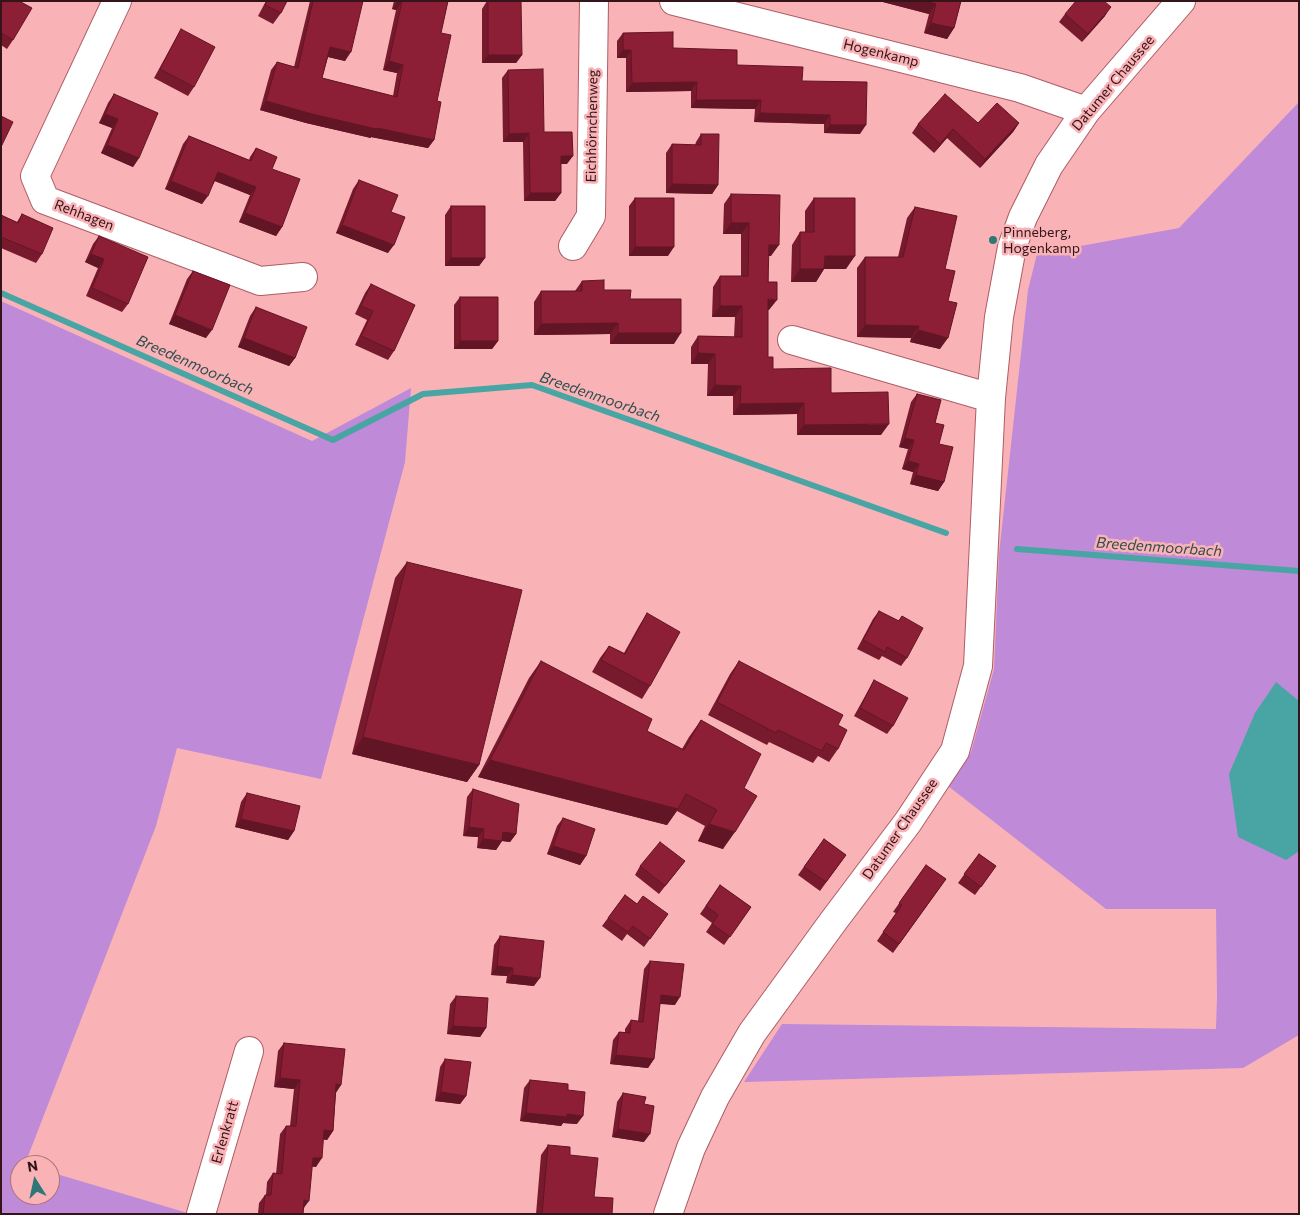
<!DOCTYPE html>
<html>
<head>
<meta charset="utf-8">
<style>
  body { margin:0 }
  #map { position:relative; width:1300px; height:1215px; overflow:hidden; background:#f9b3b7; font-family:Commissioner,sans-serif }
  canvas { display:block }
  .frame { position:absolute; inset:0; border:2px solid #341418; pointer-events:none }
  .north { position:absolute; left:10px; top:1155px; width:50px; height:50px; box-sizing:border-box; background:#f9b3b7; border:1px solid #aa7377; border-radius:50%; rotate:350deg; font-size:14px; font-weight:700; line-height:20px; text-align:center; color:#341418 }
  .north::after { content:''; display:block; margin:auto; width:18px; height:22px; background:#2e7777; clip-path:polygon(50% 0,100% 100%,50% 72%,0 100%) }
</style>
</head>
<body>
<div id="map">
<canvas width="1300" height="1215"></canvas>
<div class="frame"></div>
<div class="north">N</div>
</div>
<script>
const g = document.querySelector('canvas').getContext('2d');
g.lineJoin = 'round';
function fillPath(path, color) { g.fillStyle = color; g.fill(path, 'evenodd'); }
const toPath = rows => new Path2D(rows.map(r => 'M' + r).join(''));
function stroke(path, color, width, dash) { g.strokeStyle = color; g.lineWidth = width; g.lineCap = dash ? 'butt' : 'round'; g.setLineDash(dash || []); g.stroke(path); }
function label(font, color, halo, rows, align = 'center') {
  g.font = font + ' Commissioner,sans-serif'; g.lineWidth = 5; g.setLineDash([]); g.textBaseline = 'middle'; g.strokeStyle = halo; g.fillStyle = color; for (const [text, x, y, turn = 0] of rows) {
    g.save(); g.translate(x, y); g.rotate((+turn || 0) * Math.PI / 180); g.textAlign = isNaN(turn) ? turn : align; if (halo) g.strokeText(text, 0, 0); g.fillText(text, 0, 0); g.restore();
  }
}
const green = toPath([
  [1299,102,1299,1035,1243,1068,744,1082,782,1024,1216,1029,1217,997,1216,909,1106,909,948,786,971,752,994,669,999,554,1028,290,1037,254,1179,228],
  [1,301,312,441,411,388,405,462,321,779,177,748,156,826,25,1164,28,1165,20,1165,20,1195,50,1195,50,1172,191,1214,1,1214]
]);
const water = toPath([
  [1276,682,1299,701,1299,851,1286,860,1238,837,1229,774,1255,713]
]);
const stream = toPath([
  [1,293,333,440,423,394,532,385,946,533],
  [1017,549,1299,571]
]);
const minor = toPath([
  [117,1,35,176,45,200,260,281,303,277],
  [674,1,1020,88,1086,111],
  [573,246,591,216,594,1],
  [792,340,991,398],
  [201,1214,249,1051],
  [668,1214,691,1148,715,1097,752,1033,832,923,908,822,955,751,978,666,991,398,999,317,1012,247,1023,217,1049,165,1086,111,1181,1]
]);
const wall = toPath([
  [1,1,13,40,7,49,1,45],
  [266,1,287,1,281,13,273,24,258,16],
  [310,1,363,1,345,61,328,57,322,78,393,96,397,73,383,70,396,10,392,9,394,1,448,1,441,33,437,101,434,140,428,148,371,137,371,138,306,123,260,110,271,70,277,62,294,67],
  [487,1,522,55,516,63,482,63,482,9],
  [879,1,961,1,954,28,947,39,924,33,929,14],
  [1065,14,1105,16,1082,42,1059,22],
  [181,29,194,87,188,96,154,78,176,38],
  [623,33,673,48,737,65,802,81,860,134,824,133,824,124,754,122,755,109,691,108,691,91,626,92,626,58,617,58,617,41],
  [508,70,544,132,567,164,561,164,561,193,555,201,524,201,523,142,503,142,502,78],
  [114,94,139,158,133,167,101,153,112,128,99,123,108,103],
  [978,123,1019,123,1013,132,980,168,947,138,934,153,912,133,918,124],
  [701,134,718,185,712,194,666,193,666,153,672,144,695,145,696,142],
  [189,136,249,160,250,157,256,148,272,169,282,227,276,236,239,222,250,195,215,181,202,204,165,189,183,144],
  [359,180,391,212,388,253,336,233,353,189],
  [731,194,771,256,768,256,769,310,768,310,768,357,773,369,831,393,881,435,797,435,797,414,733,415,733,396,707,396,708,364,691,364,691,347,698,336,734,337,735,317,712,317,713,287,720,276,741,276,741,234,723,234,724,204],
  [635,198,668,256,629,256,629,206],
  [814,198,846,269,824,269,816,282,791,282,792,245,800,232,805,232,805,211],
  [451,206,485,258,479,266,445,266,445,215],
  [915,207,945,269,948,301,940,349,910,342,911,338,857,337,857,268,865,257,898,257,907,218],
  [22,214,42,254,36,263,1,248,1,215,17,222],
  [99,236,128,304,122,312,86,296,98,268,85,262,93,244],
  [193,271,206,338,169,324,187,279],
  [582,281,604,290,630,299,674,344,610,344,610,334,534,335,534,302,541,291,575,291],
  [371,284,394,351,388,360,355,345,367,320,355,314,365,293],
  [460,297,498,341,492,349,454,349,454,305],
  [256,307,295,358,289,366,238,347,250,316],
  [917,394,935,423,939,444,944,482,938,491,910,484,913,472,902,469,908,449,899,447,911,402],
  [407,562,479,765,467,782,352,754,395,578],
  [879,611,898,621,902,616,907,658,901,666,882,656,879,660,857,649,873,619],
  [647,613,650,686,642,699,592,672,600,658,609,646,624,653,639,626],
  [541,661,647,731,682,749,689,737,701,720,744,788,723,849,698,841,705,826,677,811,667,825,478,777,529,678],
  [739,661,838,725,838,749,829,762,818,756,813,763,769,742,767,745,708,715,730,674],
  [874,680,893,726,887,734,854,716],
  [473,789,516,834,510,842,502,841,496,850,477,848,478,837,463,836,467,797],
  [247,793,294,831,288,840,235,827,241,802],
  [563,818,586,856,580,865,547,854,557,826],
  [824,839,846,855,820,891,798,875],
  [979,854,996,866,975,895,958,883],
  [685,861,659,894,635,875,640,866],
  [926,865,946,879,893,953,877,941,896,913,893,912],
  [720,885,751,907,724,945,706,932,712,923,700,914],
  [625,895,637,904,668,914,644,947,627,934,622,941,602,926],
  [500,936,534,986,506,983,507,976,491,975,494,945],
  [650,961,675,1005,660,1004,654,1059,648,1068,610,1064,613,1040,619,1032,625,1032,625,1029,631,1020,638,1021,644,969],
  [456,996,486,1028,480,1037,447,1034,450,1004],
  [284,1043,341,1085,336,1093,333,1131,327,1140,323,1139,316,1167,312,1166,303,1214,258,1214,259,1203,265,1195,266,1195,267,1182,273,1173,276,1174,280,1134,286,1126,290,1126,294,1089,274,1087,278,1051],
  [445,1059,466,1096,460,1104,435,1101,440,1067],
  [530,1080,568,1090,577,1124,563,1123,561,1126,520,1121,524,1088],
  [623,1093,644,1104,644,1142,612,1137,617,1102],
  [548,1145,570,1155,594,1197,612,1214,536,1214,541,1155]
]);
const shadedWall = toPath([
  [398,1,402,1,396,10,392,9],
  [879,1,925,1,936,4,929,14],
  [1111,7,1105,16,1082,42,1088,34],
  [931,23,954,28,947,39,924,33],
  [330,47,351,52,345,61,324,56],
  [623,50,631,50,626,58,617,58],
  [488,55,522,55,516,63,482,63],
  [389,61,403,65,397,73,383,70],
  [697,82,691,91,626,92,632,83],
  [696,100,761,100,755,109,691,108],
  [266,101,377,128,434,140,428,148,371,137,371,138,306,123,260,110],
  [760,113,830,115,824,124,754,122],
  [105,114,118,119,112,128,99,123],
  [1019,123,1013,132,980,168,985,159],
  [830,125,866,125,860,134,824,133],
  [953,129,947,138,934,153,940,144],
  [529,133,523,142,503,142,509,134],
  [107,145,139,158,133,167,101,153],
  [561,156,573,156,567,164,555,164],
  [218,172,256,187,250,195,212,180],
  [171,181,208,196,202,204,165,189],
  [672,184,718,185,712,194,666,193],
  [530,193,561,193,555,201,524,201],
  [245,213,282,227,276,236,239,222],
  [731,223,749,223,741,234,723,234],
  [342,225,394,245,388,253,336,233],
  [769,245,779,245,771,256,761,256],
  [635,247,674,247,668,256,629,256],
  [91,254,104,259,98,268,85,262],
  [825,256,855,256,846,269,816,269],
  [451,258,485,258,479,266,445,266],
  [800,269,824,269,816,282,791,282],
  [768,299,777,300,769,310,761,310],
  [720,306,742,306,735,317,712,317],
  [175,315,212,330,206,338,169,324],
  [618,323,610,334,534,335,541,324],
  [865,325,919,326,911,338,857,337],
  [918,330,948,338,940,349,910,342],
  [618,333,681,333,674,344,610,344],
  [244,338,295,358,289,366,238,347],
  [460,341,498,341,492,349,454,349],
  [698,353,715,354,708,364,691,364],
  [715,385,741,386,733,396,707,396],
  [804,403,797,414,733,415,740,404],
  [889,424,881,435,797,435,804,425],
  [905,438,914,440,908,449,899,447],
  [908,461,919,464,913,472,902,469],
  [916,475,944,482,938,491,910,484],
  [363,737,479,765,467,782,352,754],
  [490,760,678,809,667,825,478,777],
  [241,819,294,831,288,840,235,827],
  [709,824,735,832,723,849,698,841],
  [469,827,484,829,478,837,463,836],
  [503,832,516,834,510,842,502,841,496,850,477,848,483,839],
  [553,846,586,856,580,865,547,854],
  [497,966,513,968,507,976,491,975],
  [512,975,540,978,534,986,506,983],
  [661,995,680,997,675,1005,655,1003],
  [453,1026,486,1028,480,1037,447,1034],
  [616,1055,654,1059,648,1068,610,1064],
  [280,1078,300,1080,294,1089,274,1087],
  [336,1084,341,1085,335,1093],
  [441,1092,466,1096,460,1104,435,1101],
  [526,1113,567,1114,583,1116,577,1124,563,1123,561,1126,520,1121],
  [618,1129,650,1134,644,1142,612,1137],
  [324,1130,333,1131,327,1140,318,1139],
  [313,1158,322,1158,316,1167,307,1166],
  [304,1200,309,1201,303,1209]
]);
const building = toPath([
  [1,1,19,1,32,8,13,40,1,33,1,1],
  [267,1,287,1,281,13,265,5,267,1],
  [313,1,363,1,351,52,330,47,322,78,397,97,403,65,389,61,402,1,448,1,441,33,451,35,437,101,441,102,434,140,377,128,376,129,312,114,266,101,277,62,298,68,313,1],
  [488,1,521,1,522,55,488,55,488,1],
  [925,1,961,1,954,28,931,23,936,4,925,1],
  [1076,1,1104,1,1111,7,1088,34,1065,14,1076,1],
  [181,29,215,47,194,87,160,69,181,29],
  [673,32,673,48,737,50,737,65,803,67,802,81,867,82,866,125,830,125,830,115,760,113,761,100,696,100,697,82,632,83,631,50,623,50,623,33,673,32],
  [543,69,544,132,572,132,573,156,561,156,561,193,530,193,529,133,509,134,508,70,543,69],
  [114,94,158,113,139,158,107,145,118,119,105,114,114,94],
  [945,94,978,123,997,103,1019,123,985,159,953,129,940,144,918,124,945,94],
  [1,116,13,122,1,147,1,116],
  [701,134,719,134,718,185,672,184,672,144,701,145,701,134],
  [189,136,251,161,256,148,277,157,272,169,300,179,282,227,245,213,256,187,218,172,208,196,171,181,189,136],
  [359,180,398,195,391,212,405,217,394,245,342,225,359,180],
  [731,194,780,195,779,245,769,245,768,282,777,282,777,300,768,299,768,357,773,357,773,369,831,368,831,393,888,392,889,424,804,425,804,403,740,404,741,386,715,385,715,354,698,353,698,336,742,337,742,306,720,306,720,276,748,276,749,223,731,223,731,194],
  [635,198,674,198,674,247,635,247,635,198],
  [814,198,855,198,855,256,825,256,824,269,800,269,800,232,814,232,814,198],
  [451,206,485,206,485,258,451,258,451,206],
  [915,207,957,216,945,269,955,271,948,301,957,303,948,338,918,330,919,326,865,325,865,257,903,257,915,207],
  [22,214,53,228,42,254,1,237,1,215,18,223,22,214],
  [99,236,148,257,128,304,92,288,104,259,91,254,99,236],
  [193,271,230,285,212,330,175,315,193,271],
  [604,280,604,290,631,290,630,299,681,299,681,333,618,333,618,323,541,324,541,291,582,291,582,281,604,280],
  [371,284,415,305,394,351,361,336,373,311,361,306,371,284],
  [460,297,498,297,498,341,460,341,460,297],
  [256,307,307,327,295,358,244,338,256,307],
  [917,394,941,400,935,423,944,425,939,444,953,447,944,482,916,475,919,464,908,461,914,440,905,438,917,394],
  [407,562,522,590,479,765,363,737,407,562],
  [879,611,899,621,902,616,923,628,907,658,887,647,885,652,863,640,879,611],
  [647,613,680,632,650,686,601,660,609,646,625,654,647,613],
  [541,661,652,719,647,731,684,750,701,720,761,754,744,788,757,796,735,832,709,824,717,810,686,794,678,809,490,760,541,661],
  [739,661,843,715,838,725,847,730,838,749,826,743,822,751,778,730,776,733,717,702,739,661],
  [874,680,908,698,893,726,860,708,874,680],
  [473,789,519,804,516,834,503,832,502,841,483,839,484,829,469,827,473,789],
  [247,793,300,806,294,831,241,819,247,793],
  [563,818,595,829,586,856,553,846,563,818],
  [824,839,846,855,826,882,804,867,824,839],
  [660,842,685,861,665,886,640,866,660,842],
  [979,854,996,866,981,887,964,874,979,854],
  [926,865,946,879,899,944,883,932,902,905,899,903,926,865],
  [720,885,751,907,730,937,712,924,718,915,706,906,720,885],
  [625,895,637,904,643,896,668,914,650,939,633,926,628,932,608,918,625,895],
  [500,936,544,941,540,978,512,975,513,968,497,966,500,936],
  [650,961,684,964,680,997,661,995,654,1059,616,1055,619,1032,630,1033,631,1020,643,1022,650,961],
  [456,996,488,998,486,1028,453,1026,456,996],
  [284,1043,345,1049,341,1085,336,1084,333,1131,324,1130,322,1158,313,1158,309,1201,304,1200,303,1214,263,1214,265,1195,271,1195,273,1173,282,1174,286,1126,296,1126,300,1080,280,1078,284,1043],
  [445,1059,471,1062,466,1096,441,1092,445,1059],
  [530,1080,568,1084,568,1090,585,1092,583,1116,567,1114,567,1117,526,1113,530,1080],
  [623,1093,646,1097,644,1104,654,1106,650,1134,618,1129,623,1093],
  [548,1145,570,1147,570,1155,598,1158,594,1197,613,1198,612,1214,542,1214,548,1145]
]);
const markers = [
  [993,240,5,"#2e7777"]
];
const streetNames = [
  ["Hogenkamp",881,53,14],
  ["Datumer Chaussee",1113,83,-50],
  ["Eichhörnchenweg",592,126,-89],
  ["Rehhagen",84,215,21],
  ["Datumer Chaussee",900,829,-55],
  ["Erlenkratt",225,1132,-74]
];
const poiNames = [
  ["Pinneberg,",1003,232],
  ["Hogenkamp",1003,248]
];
const waterNames = [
  ["Breedenmoorbach",195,365,24],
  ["Breedenmoorbach",600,397,19],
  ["Breedenmoorbach",1159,547,4]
];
fillPath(green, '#bf8ad7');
fillPath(water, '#49a5a4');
stroke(stream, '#49a5a4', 6);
stroke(minor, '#ad5d65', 30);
stroke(minor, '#fff', 28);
fillPath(wall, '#781a2e');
fillPath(shadedWall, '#621525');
fillPath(building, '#8c1e35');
stroke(building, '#621525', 1);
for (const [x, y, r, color] of markers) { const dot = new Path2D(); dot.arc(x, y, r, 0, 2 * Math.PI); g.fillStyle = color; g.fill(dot); stroke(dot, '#f9b3b7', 2); }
label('14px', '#341418', '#f9b3b7', streetNames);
label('14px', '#341418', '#f9b3b7', poiNames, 'left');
label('italic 15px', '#304e4d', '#f9b3b7', waterNames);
</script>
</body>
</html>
